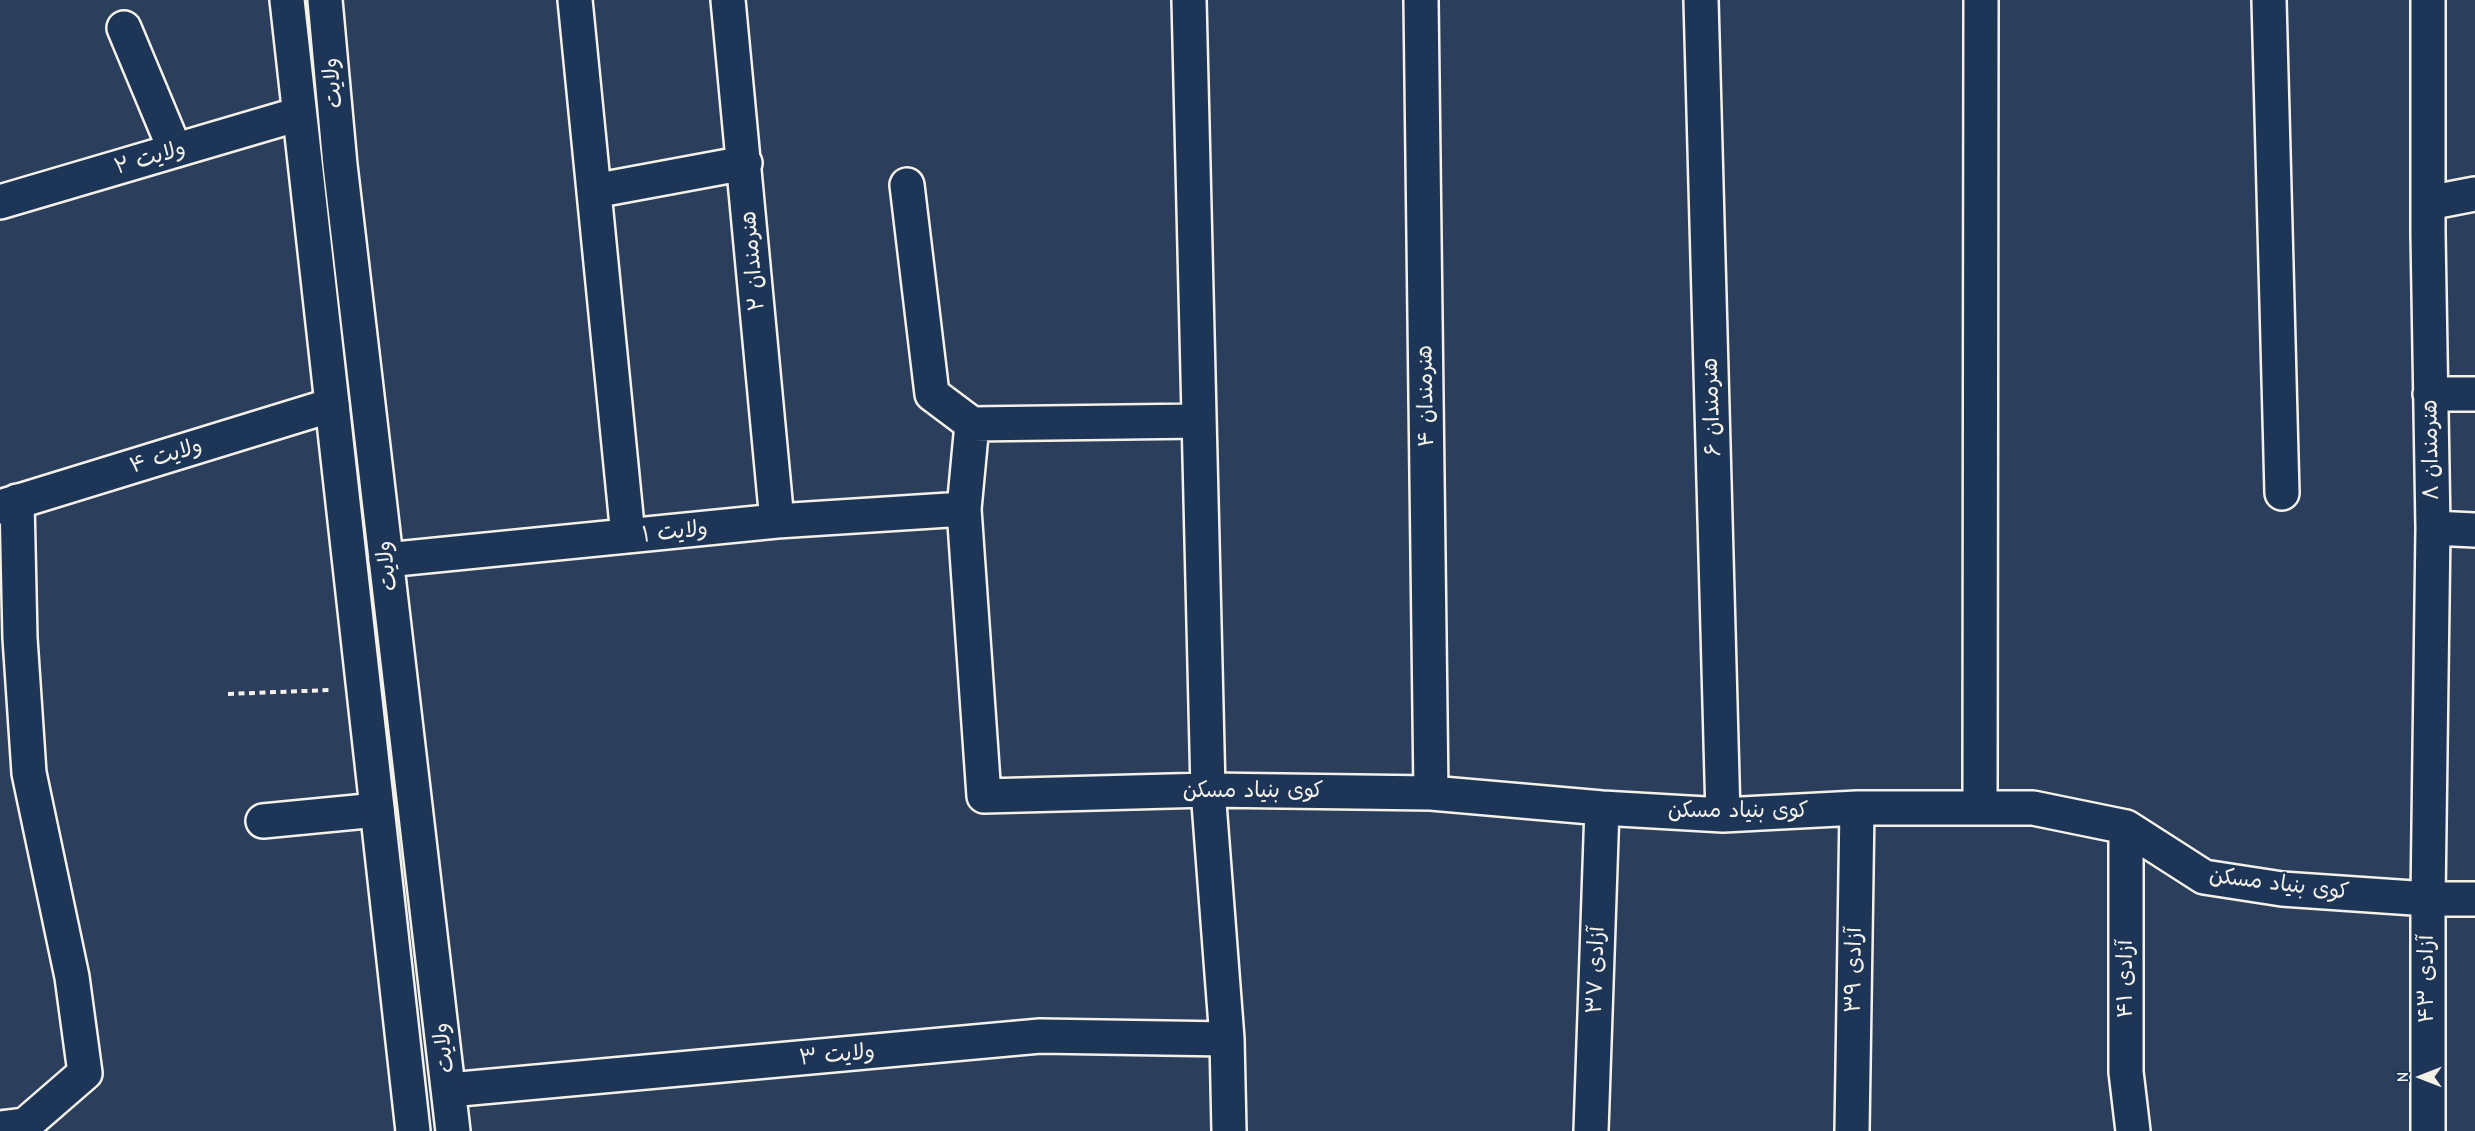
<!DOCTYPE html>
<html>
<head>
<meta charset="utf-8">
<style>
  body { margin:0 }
  #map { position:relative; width:2475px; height:1131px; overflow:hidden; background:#2b3e5b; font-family:"Comic Neue",sans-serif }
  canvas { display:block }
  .north { position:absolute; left:2391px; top:1047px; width:60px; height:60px; -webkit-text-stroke:4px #1d3557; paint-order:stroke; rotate:270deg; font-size:16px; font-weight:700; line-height:24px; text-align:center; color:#f4f1e8 }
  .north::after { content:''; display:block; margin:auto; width:21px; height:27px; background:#f4f1e8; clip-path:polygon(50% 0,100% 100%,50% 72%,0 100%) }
</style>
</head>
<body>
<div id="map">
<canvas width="2475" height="1131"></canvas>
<div class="north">N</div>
</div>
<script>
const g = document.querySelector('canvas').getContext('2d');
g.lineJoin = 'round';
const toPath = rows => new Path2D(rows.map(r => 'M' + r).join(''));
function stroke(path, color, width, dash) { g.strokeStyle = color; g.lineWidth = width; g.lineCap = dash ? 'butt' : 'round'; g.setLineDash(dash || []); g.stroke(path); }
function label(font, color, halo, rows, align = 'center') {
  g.font = font + ' "Comic Neue","Playpen Sans Arabic",sans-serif'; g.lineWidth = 4.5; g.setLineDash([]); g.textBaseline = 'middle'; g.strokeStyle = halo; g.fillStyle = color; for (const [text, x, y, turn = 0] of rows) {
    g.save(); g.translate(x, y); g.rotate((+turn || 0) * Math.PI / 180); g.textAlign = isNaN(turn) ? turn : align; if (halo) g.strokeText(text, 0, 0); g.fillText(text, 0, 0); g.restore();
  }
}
const path = toPath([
  [228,694,330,690]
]);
const minor = toPath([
  [575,0,628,536],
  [728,0,777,521],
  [1189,0,1208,790,1227,1039,1229,1131],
  [1421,0,1431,793],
  [1701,0,1723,815],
  [2269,0,2282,493],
  [124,28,175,150],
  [907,185,932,394,972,424],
  [594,191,745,163],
  [0,202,299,114],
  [2428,203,2475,194],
  [2430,394,2475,394],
  [1199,421,972,424,964,509,984,796,1208,790,1431,793,1602,808,1723,815,1857,808,2033,808,2126,827,2204,877,2282,889,2428,899,2475,899],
  [0,507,332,405],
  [2433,528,2475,530],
  [386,560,777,521,964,509],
  [1980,808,1981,0],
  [263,821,377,810],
  [2126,827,2126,1072,2133,1131],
  [449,1090,1040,1036,1227,1039],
  [0,1128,25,1125,85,1073,72,977,29,773,20,638,17,501],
  [1591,1131,1602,808],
  [1852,1131,1857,808],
  [2428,1131,2428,899,2433,528,2428,234,2428,0]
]);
const major = toPath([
  [287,0,413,1131],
  [325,0,340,165,453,1131]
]);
const streetNames = [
  ["ولایت",333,83,-95],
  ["ولایت ۲",150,158,-16],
  ["هنرمندان ۲",753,261,-95],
  ["هنرمندان ۴",1426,396,-91],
  ["هنرمندان ۶",1712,407,-92],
  ["هنرمندان ۸",2431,450,-91],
  ["ولایت ۴",166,456,-17],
  ["ولایت ۱",675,532,-6],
  ["ولایت",387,566,-97],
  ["کوی بنیاد مسکن",1253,791],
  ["کوی بنیاد مسکن",1738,811],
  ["کوی بنیاد مسکن",2279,884,7],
  ["آزادی ۳۷",1596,970,-88],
  ["آزادی ۳۹",1854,970,-89],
  ["آزادی ۴۱",2126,979,-90],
  ["آزادی ۴۳",2427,979,-90],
  ["ولایت",444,1048,-97],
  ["ولایت ۳",837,1055,-5]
];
stroke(minor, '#f4f1e8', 38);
stroke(major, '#f4f1e8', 38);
stroke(path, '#f4f1e8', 4, [6, 4.5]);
stroke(minor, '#1d3557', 33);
stroke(major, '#1d3557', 33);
label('22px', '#f4f1e8', '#1d3557', streetNames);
</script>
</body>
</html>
